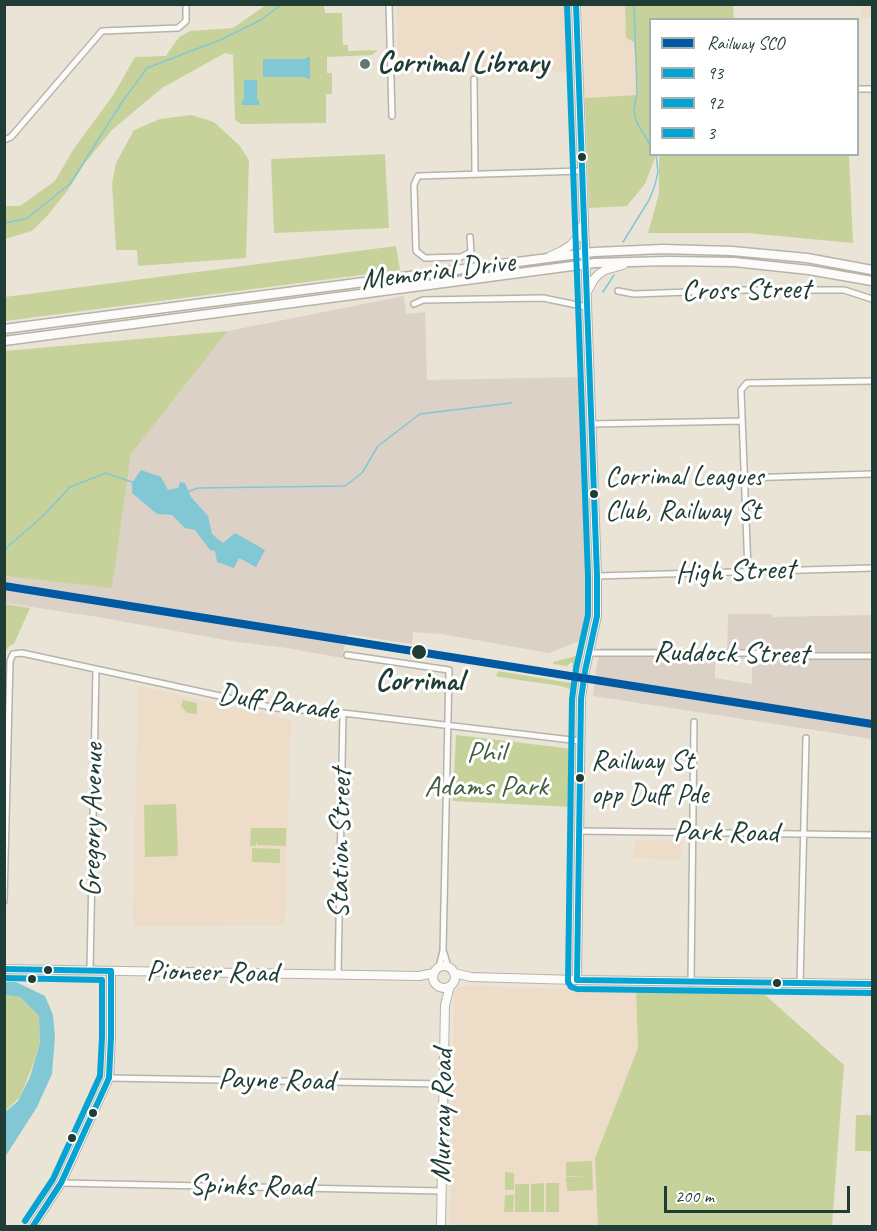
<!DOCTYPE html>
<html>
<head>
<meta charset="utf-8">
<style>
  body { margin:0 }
  #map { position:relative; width:877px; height:1231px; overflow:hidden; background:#eae4d6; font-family:Caveat,sans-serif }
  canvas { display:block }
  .frame { position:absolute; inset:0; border:6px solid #1f3d34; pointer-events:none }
  .legend { position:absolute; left:649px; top:18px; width:210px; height:138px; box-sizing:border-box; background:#fff; border:2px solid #a5b1ae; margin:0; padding:8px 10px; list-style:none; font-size:18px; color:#1f3d34 }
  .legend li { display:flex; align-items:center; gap:12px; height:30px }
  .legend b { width:30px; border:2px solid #a5b1ae }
  .scale { position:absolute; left:664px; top:1186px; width:186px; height:27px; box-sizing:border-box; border:3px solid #1f3d34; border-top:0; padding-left:8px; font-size:18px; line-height:21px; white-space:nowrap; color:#1f3d34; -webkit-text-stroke:4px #fff; paint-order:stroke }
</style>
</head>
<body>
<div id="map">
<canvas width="877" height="1231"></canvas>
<div class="frame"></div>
<ul class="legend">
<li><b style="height:8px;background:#005aa3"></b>Railway SCO</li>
<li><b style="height:8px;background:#05a3d3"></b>93</li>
<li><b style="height:8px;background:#05a3d3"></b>92</li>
<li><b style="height:8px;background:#05a3d3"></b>3</li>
</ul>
<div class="scale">200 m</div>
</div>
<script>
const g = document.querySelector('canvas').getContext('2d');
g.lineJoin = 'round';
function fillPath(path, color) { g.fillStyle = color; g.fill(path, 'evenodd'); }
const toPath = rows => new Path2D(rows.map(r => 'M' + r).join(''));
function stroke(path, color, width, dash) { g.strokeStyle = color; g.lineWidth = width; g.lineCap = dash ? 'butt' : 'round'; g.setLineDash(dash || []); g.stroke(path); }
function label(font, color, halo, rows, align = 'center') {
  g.font = font + ' Caveat,sans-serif'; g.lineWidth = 6; g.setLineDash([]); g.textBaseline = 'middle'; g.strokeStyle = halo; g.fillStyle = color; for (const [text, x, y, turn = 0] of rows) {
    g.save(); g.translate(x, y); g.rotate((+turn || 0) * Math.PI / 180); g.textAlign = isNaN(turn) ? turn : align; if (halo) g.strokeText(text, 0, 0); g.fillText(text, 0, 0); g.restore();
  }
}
const built = toPath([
  [397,5,566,5,568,72,481,74,481,57,398,59],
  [583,5,625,5,626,38,634,42,638,96,585,98],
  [861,5,872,5,872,18,861,19],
  [138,686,291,720,285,925,133,926],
  [635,840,682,841,681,860,634,858],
  [469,986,636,991,638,1048,595,1158,598,1226,450,1226,454,995,457,988]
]);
const industrial = toPath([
  [404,296,406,314,425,312,427,380,580,377,589,602,584,639,549,653,442,634,413,632,412,644,347,634,342,658,287,648,231,641,98,617,5,603,4,576,112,587,131,454,228,331],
  [728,614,771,614,772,617,872,615,872,739,593,696,596,671,600,648,715,648,715,678,752,684,752,659,727,659]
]);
const green = toPath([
  [266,5,324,5,325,13,342,13,343,45,348,45,348,51,378,50,372,55,327,57,327,73,332,73,332,94,326,94,326,123,241,124,235,120,233,55,225,53,162,88,112,130,85,163,68,190,48,215,32,231,5,239,4,206,20,206,55,181,73,150,114,94,135,57,166,56,179,37,190,31,233,28],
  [625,5,733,5,734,19,650,20,650,154,656,155,645,184,627,206,589,208,585,98,638,95,634,42,626,38],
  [191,115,214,122,239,145,249,160,246,258,138,266,137,250,116,250,112,184,116,163,134,130,160,119],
  [385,154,389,228,274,233,271,159],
  [659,155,849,155,853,243,747,233,648,233,659,194],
  [396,246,400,270,5,321,5,297],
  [228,331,131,454,112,588,5,576,5,351],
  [5,604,30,608,14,644,9,646,5,653],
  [576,656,580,658,577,667,572,667,573,663,570,663,567,666,553,664,553,662],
  [498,671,571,683,572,690,561,686,499,677,495,675,498,673],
  [183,700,197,703,197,714,187,713,181,706],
  [456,735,573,749,572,807,453,801],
  [176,804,178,856,145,857,144,805],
  [251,828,286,828,286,846,257,845,256,840,256,846,250,846],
  [252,848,280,849,280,863,252,862],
  [636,991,765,995,844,1065,832,1226,598,1226,595,1158,638,1048],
  [5,995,20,997,39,1016,40,1043,34,1062,20,1097,5,1111],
  [856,1115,872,1115,872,1151,855,1151],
  [592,1161,593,1190,567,1191,566,1177,586,1176,566,1176,566,1162],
  [505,1172,514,1173,514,1190,505,1190],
  [544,1183,544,1212,531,1212,531,1184],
  [546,1183,559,1183,559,1212,546,1212],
  [515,1184,529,1184,529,1212,515,1212],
  [505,1195,514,1195,513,1212,504,1212]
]);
const water = toPath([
  [306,57,310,57,310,79,307,79,306,77,263,77,263,59,306,59],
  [244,80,257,80,257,100,259,100,259,105,242,105,242,100,244,100],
  [141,470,161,477,168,490,178,488,180,482,185,483,191,497,208,516,212,534,223,543,235,533,265,550,256,567,239,558,234,568,217,562,215,551,210,550,195,530,185,528,172,515,157,514,132,493,132,483],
  [5,982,16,982,45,996,53,1015,55,1037,52,1074,37,1107,5,1157,5,1112,18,1101,30,1077,40,1043,39,1016,20,997,5,995]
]);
const stream = toPath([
  [634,4,637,93,634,109,636,121,650,145],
  [4,223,26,219,70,184,122,102,147,68,220,40,261,20,282,4],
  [623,242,649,200,655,185,658,172,656,154],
  [603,292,614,275],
  [187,492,198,488,345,486,362,473,378,446,420,414,511,403],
  [4,550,44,515,70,487,106,473,132,482]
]);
const street = toPath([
  [389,4,392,116],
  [474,79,475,174],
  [858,89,872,89],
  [4,140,11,137,102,31,178,28,186,21,186,4],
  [470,237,471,252,461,257,425,258,416,251,414,185,418,176,582,171],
  [618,291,634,294,745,290,844,290,872,299],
  [414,304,423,300,543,298,587,307],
  [591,424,742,421],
  [744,478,872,474],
  [748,571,741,390,747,383,872,381],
  [597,576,872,568],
  [589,653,756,653,805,656,872,656],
  [347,655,449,670,443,951,439,967],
  [579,831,872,835],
  [4,901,10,661,13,654,22,653,275,708,343,713,580,741],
  [444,953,448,967],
  [90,970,96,669],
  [338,975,343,713],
  [691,983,694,722],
  [800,984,806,738],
  [109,1078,443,1084],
  [61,1183,442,1191]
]);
const secondary = toPath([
  [576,4,597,576,597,616,585,671,581,699,577,980],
  [551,256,562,251,571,245,578,237,582,226],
  [587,292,594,279,599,274,605,270,623,265],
  '433 977a11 11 0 1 1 22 0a11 11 0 1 1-22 0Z',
  [4,969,419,976,434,973],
  [454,973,471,977,577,980,872,984],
  [33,1226,61,1183,109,1078,111,1037,111,971],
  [441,1226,445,1005,450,986]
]);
const primary = toPath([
  [4,329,594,252,663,249,732,251,807,258,872,270],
  [4,341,595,263,667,261,734,262,809,270,872,281]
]);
const bus1 = toPath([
  [576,4,597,576,597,616,585,671,581,699,577,980],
  [577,980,872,984]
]);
const bus2 = toPath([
  [567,4,588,576,588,615,576,669,572,699,568,982,571,987,577,989,872,993]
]);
const bus3 = toPath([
  [4,969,111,971,111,1037,109,1078,61,1183,33,1226]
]);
const bus4 = toPath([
  [4,978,102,980,102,1037,100,1076,53,1179,25,1221]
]);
const rail1 = toPath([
  [4,586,872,724]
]);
const markers = [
  [365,64,6,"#66776d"],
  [582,157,5,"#1f3d34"],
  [594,494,5,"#1f3d34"],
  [419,652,8,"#1f3d34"],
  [580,778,5,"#1f3d34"],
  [48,970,5,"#1f3d34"],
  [32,979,5,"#1f3d34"],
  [777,983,5,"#1f3d34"],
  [93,1113,5,"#1f3d34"],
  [72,1138,5,"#1f3d34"]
];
const busNames = [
  ["Corrimal Leagues",605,478],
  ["Club, Railway St",605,512],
  ["Railway St",591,762],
  ["opp Duff Pde",591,796]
];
const poiNames = [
  ["Corrimal Library",377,64]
];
const streetNames = [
  ["Memorial Drive",438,272,-7],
  ["Cross Street",746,291,-1],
  ["High Street",735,572,-2],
  ["Ruddock Street",731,654,1],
  ["Duff Parade",278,703,8],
  ["Gregory Avenue",93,820,-89],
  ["Park Road",726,833,1],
  ["Station Street",341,844,-89],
  ["Pioneer Road",212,973,1],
  ["Payne Road",276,1081,1],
  ["Murray Road",443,1116,-89],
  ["Spinks Road",251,1187,1]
];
const stopNames = [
  ["Corrimal",419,682]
];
const parkNames = [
  ["Phil",486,753],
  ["Adams Park",486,787]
];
fillPath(built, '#eddcc8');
fillPath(industrial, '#dbd1c6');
fillPath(green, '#c7d29b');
fillPath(water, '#82c8d4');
stroke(stream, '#82c8d4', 1.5);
stroke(street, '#b5b4ab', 8);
stroke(secondary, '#b5b4ab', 10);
stroke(primary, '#b5b4ab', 11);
stroke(street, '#fcfbf9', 5);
stroke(secondary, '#fcfbf9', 8);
stroke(primary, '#fcfbf9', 8);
stroke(bus1, '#05a3d3', 6);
stroke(bus2, '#05a3d3', 6);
stroke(bus3, '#05a3d3', 6);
stroke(bus4, '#05a3d3', 6);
stroke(rail1, '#005aa3', 8);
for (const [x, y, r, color] of markers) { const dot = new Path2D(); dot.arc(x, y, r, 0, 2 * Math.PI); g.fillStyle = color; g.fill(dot); stroke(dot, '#fff', 2); }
label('28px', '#1f3d34', '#fff', busNames, 'left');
label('bold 30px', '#1f3d34', '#fff', poiNames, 'left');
label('30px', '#1f3d34', '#fff', streetNames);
label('bold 30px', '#1f3d34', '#fff', stopNames);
label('30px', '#425f42', '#fff', parkNames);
</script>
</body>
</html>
